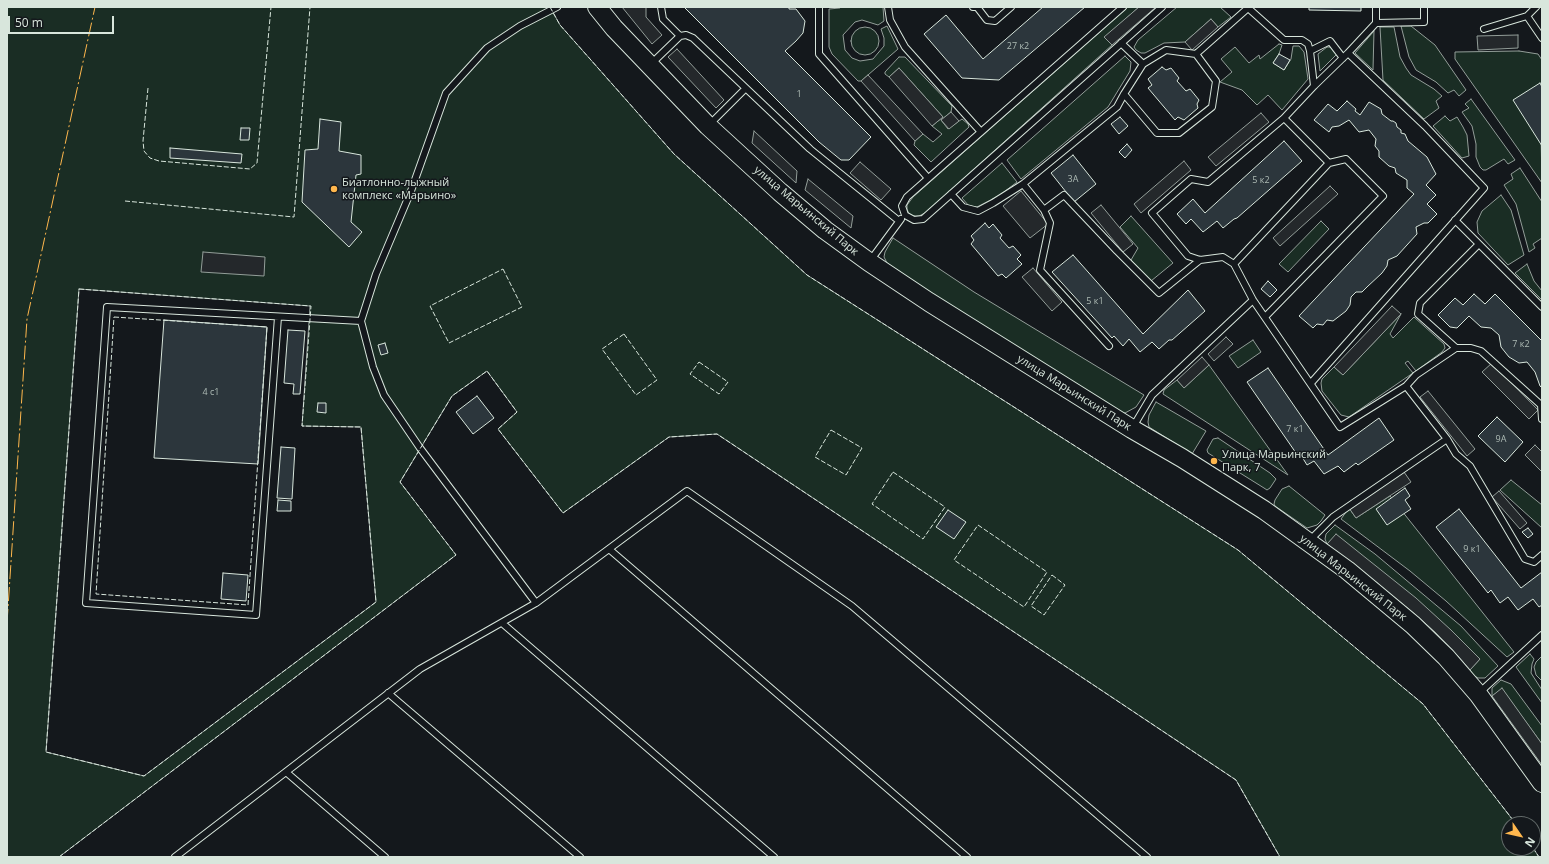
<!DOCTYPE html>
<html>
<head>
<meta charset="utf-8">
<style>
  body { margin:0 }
  #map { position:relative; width:1549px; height:864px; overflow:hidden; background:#14181c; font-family:"Open Sans",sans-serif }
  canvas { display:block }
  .frame { position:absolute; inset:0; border:8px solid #d8e6dc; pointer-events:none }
  .north { position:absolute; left:1501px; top:816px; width:40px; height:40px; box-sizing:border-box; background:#14181c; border:1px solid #626a69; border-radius:50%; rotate:124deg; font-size:11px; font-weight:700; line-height:16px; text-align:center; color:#d8e6dc }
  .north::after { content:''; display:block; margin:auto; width:14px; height:18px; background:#ffb74d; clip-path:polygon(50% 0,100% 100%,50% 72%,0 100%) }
  .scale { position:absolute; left:8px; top:16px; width:106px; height:18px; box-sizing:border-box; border:2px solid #d8e6dc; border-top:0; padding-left:5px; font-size:12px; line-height:14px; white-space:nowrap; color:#d8e6dc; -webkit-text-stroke:3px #14181c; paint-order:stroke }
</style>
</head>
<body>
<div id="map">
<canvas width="1549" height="864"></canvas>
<div class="frame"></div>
<div class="north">N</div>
<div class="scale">50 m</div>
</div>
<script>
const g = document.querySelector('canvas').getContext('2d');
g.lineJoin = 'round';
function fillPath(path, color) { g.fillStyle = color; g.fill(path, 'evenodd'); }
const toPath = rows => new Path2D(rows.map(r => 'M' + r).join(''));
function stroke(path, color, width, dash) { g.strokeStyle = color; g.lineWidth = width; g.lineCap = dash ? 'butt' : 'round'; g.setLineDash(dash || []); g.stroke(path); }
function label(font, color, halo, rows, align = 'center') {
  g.font = font + ' "Open Sans",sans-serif'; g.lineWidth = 3; g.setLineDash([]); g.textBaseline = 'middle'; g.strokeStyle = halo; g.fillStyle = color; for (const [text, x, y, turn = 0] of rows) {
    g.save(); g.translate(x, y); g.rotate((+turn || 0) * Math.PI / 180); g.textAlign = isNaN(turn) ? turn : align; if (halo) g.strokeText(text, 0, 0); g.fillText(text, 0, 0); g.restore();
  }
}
const green = toPath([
  [7,7,550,7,560,25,674,154,807,275,1238,550,1423,704,1516,824,1509,824,1509,848,1533,848,1539,857,1280,857,1236,780,717,434,669,437,563,513,498,429,517,412,487,371,452,396,400,482,456,555,59,857,7,857,7,7],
  [79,289,310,306,302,426,361,427,376,602,144,776,46,752,79,289],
  [840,7,883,7,884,21,878,25,862,20,855,22,843,35,845,50,852,58,860,61,873,59,884,46,884,38,881,29,887,26,898,49,861,81,858,81,832,54,829,47,829,9,840,8,840,7],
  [1128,7,1139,7,1105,37,1112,45,925,213,919,216,913,216,909,214,907,209,907,205,913,197,1128,7],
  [1177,7,1220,7,1231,17,1218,27,1211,19,1185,42,1164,43,1145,53,1141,53,1136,50,1134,47,1138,40,1177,7],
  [1401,26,1411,26,1435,45,1466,90,1459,96,1454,90,1448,93,1436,82,1416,70,1409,57,1401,26],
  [1380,27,1394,27,1400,57,1406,68,1411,75,1434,89,1442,96,1436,101,1439,108,1424,119,1383,80,1380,27],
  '851 41a14 14 0 1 1 28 0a14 14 0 1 1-28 0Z',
  [1374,31,1373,70,1355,53,1374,31],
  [1279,44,1282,45,1279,54,1273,63,1284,70,1291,59,1293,46,1299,46,1304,52,1308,79,1282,110,1268,95,1257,105,1242,90,1220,82,1232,72,1221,59,1235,47,1249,63,1259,55,1260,59,1279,44],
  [1327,47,1331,47,1337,54,1320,71,1318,54,1327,47],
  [1519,51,1538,54,1542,60,1542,87,1540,84,1542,183,1455,59,1455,52,1519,51],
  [1125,56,1131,62,1130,71,1108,107,1021,179,1007,160,1125,56],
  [899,57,905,57,952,106,951,112,941,120,948,129,962,119,968,124,969,127,931,162,914,145,915,141,923,134,933,142,942,134,932,126,943,117,899,68,889,77,885,74,885,72,899,57],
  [1471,99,1515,160,1508,164,1504,159,1486,170,1483,170,1480,167,1476,157,1476,144,1472,126,1462,112,1469,108,1465,104,1471,99],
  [1445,116,1450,121,1457,117,1463,127,1467,135,1469,156,1462,158,1433,126,1445,116],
  [1002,163,1017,182,1000,195,977,207,969,206,962,198,1002,163],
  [1520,168,1542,202,1542,238,1533,244,1535,248,1529,252,1516,204,1504,185,1513,179,1511,174,1520,168],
  [1501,195,1511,210,1524,255,1508,265,1478,233,1477,222,1482,211,1501,195],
  [1131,216,1173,263,1151,281,1131,260,1138,248,1120,227,1131,216],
  [1321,221,1329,229,1288,272,1279,264,1321,221],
  [893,238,974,292,1144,395,1136,407,1125,413,1118,412,1011,347,887,263,884,257,885,252,893,238],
  [1527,264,1534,281,1542,291,1542,300,1515,273,1527,264],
  [1401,314,1390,334,1393,338,1414,317,1444,344,1445,348,1442,352,1416,371,1408,361,1405,363,1413,373,1349,417,1341,415,1322,391,1321,383,1322,379,1334,367,1343,375,1401,314],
  [1253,340,1261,352,1238,368,1229,356,1253,340],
  [1209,365,1288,475,1163,394,1164,390,1177,380,1184,388,1209,365],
  [1156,402,1206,431,1192,454,1149,427,1148,422,1149,415,1156,402],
  [1218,438,1270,473,1276,479,1270,488,1267,490,1264,488,1208,453,1207,450,1213,439,1218,438],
  [1511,480,1542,505,1542,528,1500,490,1511,480],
  [1289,486,1325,515,1321,521,1317,525,1307,528,1275,506,1274,504,1275,500,1282,489,1289,486],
  [1390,496,1514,652,1507,657,1446,601,1410,571,1341,519,1349,508,1356,518,1390,496],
  [1335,525,1375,554,1461,626,1498,666,1485,678,1478,678,1473,675,1470,670,1480,659,1336,535,1327,544,1325,539,1326,534,1335,525],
  [1530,654,1534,659,1532,664,1531,673,1542,690,1542,703,1516,667,1530,654],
  [1542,656,1542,681,1536,675,1534,667,1536,662,1542,656],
  [1501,680,1511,684,1542,726,1542,744,1502,689,1492,696,1492,688,1501,680]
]);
const parking = toPath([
  [622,7,646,7,646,17,662,35,652,44,622,7],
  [1139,7,1156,7,1112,45,1104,37,1139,7],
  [1211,19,1218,27,1192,50,1185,42,1211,19],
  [1518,35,1518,48,1478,50,1477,36,1518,35],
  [677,49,724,100,716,108,668,57,677,49],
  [899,68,943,117,932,126,889,77,899,68],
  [868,75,923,134,915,141,861,81,868,75],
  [951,112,959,121,949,129,941,120,951,112],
  [1261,113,1269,122,1216,166,1208,157,1261,113],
  [754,131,797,171,796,183,752,143,754,131],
  [1184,161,1191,170,1141,213,1134,204,1184,161],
  [860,162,891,189,881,200,850,173,860,162],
  [808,179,853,216,851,228,805,190,808,179],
  [1330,186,1338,194,1280,246,1273,238,1330,186],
  [1021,191,1048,224,1030,238,1003,206,1021,191],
  [1101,205,1133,244,1123,252,1091,213,1101,205],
  [203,252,265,257,264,276,201,272,203,252],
  [1033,268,1062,302,1052,311,1022,277,1033,268],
  [1392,306,1401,314,1343,375,1334,367,1392,306],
  [1226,337,1233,344,1214,361,1208,354,1226,337],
  [1202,357,1209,365,1184,388,1177,380,1202,357],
  [1492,363,1538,410,1529,419,1482,372,1492,363],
  [1428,391,1475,449,1467,456,1420,397,1428,391],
  [1535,445,1542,452,1542,472,1525,455,1535,445],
  [1404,472,1411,482,1356,518,1349,508,1404,472],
  [1499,491,1527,523,1520,529,1492,497,1499,491],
  [1336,534,1416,598,1451,630,1480,659,1470,670,1458,656,1435,632,1410,610,1327,544,1336,534],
  [1502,688,1542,744,1542,765,1492,696,1502,688]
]);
const building = toPath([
  [684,7,789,7,789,9,796,9,805,21,803,33,796,41,785,51,871,137,849,160,841,160,819,142,684,7],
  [1043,7,1085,7,999,80,962,78,924,34,946,15,983,59,1043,7],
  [1309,7,1361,7,1361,11,1309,10,1309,7],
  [1279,54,1290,60,1284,70,1273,63,1279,54],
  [1162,67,1166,70,1171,68,1179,78,1177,81,1186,91,1190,89,1199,100,1197,104,1198,108,1184,120,1178,117,1175,120,1148,88,1152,85,1148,79,1162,67],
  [1540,83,1542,87,1542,146,1513,100,1540,83],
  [1347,101,1356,109,1355,111,1360,115,1369,102,1381,109,1382,114,1391,121,1393,121,1396,123,1397,127,1401,130,1401,133,1405,134,1408,141,1427,157,1436,174,1426,185,1436,195,1427,204,1437,214,1428,223,1424,223,1416,227,1417,234,1397,256,1388,260,1387,266,1382,273,1367,287,1362,292,1356,292,1351,297,1350,305,1346,311,1333,321,1327,320,1323,325,1317,324,1313,328,1299,316,1414,194,1407,188,1407,180,1396,173,1395,168,1389,166,1379,157,1379,151,1375,146,1376,139,1369,130,1359,132,1349,120,1339,126,1332,127,1329,132,1314,120,1328,104,1337,111,1347,101],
  [1120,117,1128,126,1119,134,1111,124,1120,117],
  [320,119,341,122,339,151,361,155,361,174,356,175,351,222,362,232,349,247,302,202,305,150,318,149,320,119],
  [241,128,250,128,249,140,240,140,241,128],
  [1284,141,1302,161,1237,218,1234,219,1223,228,1217,221,1203,232,1191,219,1186,224,1177,214,1193,199,1205,213,1284,141],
  [1127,144,1132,150,1125,158,1119,152,1127,144],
  [170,148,242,154,241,163,170,158,170,148],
  [1073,155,1096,184,1074,202,1051,173,1073,155],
  [985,223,989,228,993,224,1002,235,1000,238,1009,248,1013,246,1021,255,1017,259,1022,264,1006,278,1002,274,998,276,971,244,974,240,971,236,985,223],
  [1073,255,1143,334,1188,290,1205,311,1172,340,1169,340,1159,349,1152,342,1140,352,1129,339,1123,346,1114,336,1112,338,1052,272,1073,255],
  [1268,281,1277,290,1270,297,1261,289,1268,281],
  [1474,294,1485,304,1495,294,1542,341,1542,388,1540,386,1535,372,1527,362,1519,363,1509,357,1501,347,1499,335,1491,328,1481,327,1469,316,1457,328,1450,327,1438,315,1455,298,1463,305,1474,294],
  [164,320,267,327,258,464,154,458,164,320],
  [288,330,305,331,300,394,293,394,294,384,284,383,288,330],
  [385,343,388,353,381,355,378,345,385,343],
  [1268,368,1328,455,1379,418,1394,440,1358,465,1356,463,1344,472,1338,466,1324,474,1314,461,1307,465,1299,452,1296,453,1247,382,1268,368],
  [477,396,494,418,473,434,456,412,477,396],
  [318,403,326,403,326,413,317,412,318,403],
  [1497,417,1523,442,1505,462,1478,436,1497,417],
  [281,447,295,448,292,499,277,498,281,447],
  [1405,488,1410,496,1405,500,1411,509,1387,525,1376,509,1405,488],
  [278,500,291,501,291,511,277,511,278,500],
  [1459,509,1521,588,1542,572,1542,605,1539,607,1533,599,1518,610,1508,597,1500,603,1491,590,1488,593,1436,527,1459,509],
  [948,510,966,522,954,539,936,527,948,510],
  [1528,528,1533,534,1528,538,1522,532,1528,528],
  [223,573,248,575,246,601,221,599,223,573]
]);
const lane = toPath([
  [661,7,663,19,680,36],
  [819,7,819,54,928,178],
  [888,7,890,20,905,47,981,132],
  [973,7,977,7,987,20,995,21,1011,7],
  [1123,7,907,197,902,206,905,215,914,220,923,219,1162,7],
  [1247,7,1284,40,1302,40,1308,44,1310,51,1330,41,1343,58],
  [1536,7,1527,16,1542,38],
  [1376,23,1424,22,1424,7],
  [1484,29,1527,16],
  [1121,43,1143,64,1166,50,1196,54,1248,8],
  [1310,51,1314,86],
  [1348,53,1376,23,1376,7],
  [651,64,680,36,686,35,693,38,810,149,899,221],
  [1143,64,1124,94,1157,133,1179,133,1212,107,1216,81,1196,54],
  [709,125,745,89],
  [1023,184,1044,210,1050,223,1040,270,1109,346],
  [951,194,963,207,978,211,993,203,1023,184,1117,107,1124,94],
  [1044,210,1064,195,1117,251,1159,293,1200,260],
  [1455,220,1542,307],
  [870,261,901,219],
  [1234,264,1329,163,1284,118],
  [278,317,256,615,86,603,107,307,361,321],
  [1265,317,1383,196,1346,159,1329,163],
  [1456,348,1418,314,1420,303,1479,244],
  [1311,383,1484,188,1425,126,1348,53,1314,86,1284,118,1208,182,1191,179,1152,213,1188,256,1200,260,1223,257,1234,264,1253,300,1340,427,1406,386,1416,375,1456,348,1471,348,1481,351,1541,405,1542,419],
  [1406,386,1447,439,1456,454,1470,466,1525,559,1534,562,1542,555],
  [1133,427,1152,395,1253,300],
  [1309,541,1333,517,1447,439],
  [609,549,967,857],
  [536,603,420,448,384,395,373,367,361,321,376,274,411,191,446,93,487,48,520,26,557,7],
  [502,623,774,857],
  [388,693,580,857],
  [1479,693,1542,635],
  [286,772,385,857],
  [175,857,420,669,536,603,687,491,852,606,1147,857]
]);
const secondary = toPath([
  [597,7,614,28,708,126,780,192,825,230,869,262,929,302,1132,429,1182,458,1264,510,1347,570,1413,625,1446,657,1478,694,1542,783]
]);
const fence = toPath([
  [550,7,560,25,674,154,807,275,1238,550,1423,704,1516,824],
  [148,88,143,141,144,151,150,158,159,161,250,169,257,163,271,7],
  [125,201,294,217,310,7],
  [503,269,522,307,449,343,430,306,503,269],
  [79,289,311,306,302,426,361,427,376,602,144,776,46,752,79,289],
  [114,317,267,327,248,605,96,594,114,317],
  [624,334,657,380,636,395,602,349,624,334],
  [699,362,728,382,719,394,690,374,699,362],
  [831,430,862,448,846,475,815,457,831,430],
  [893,472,945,507,923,539,872,504,893,472],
  [978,525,1047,572,1024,607,954,560,978,525],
  [1052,575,1065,585,1044,615,1031,606,1052,575],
  [1533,848,1539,857],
  [59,857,456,555,400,482,452,396,487,371,517,412,498,429,563,513,669,437,717,434,1236,780,1280,857]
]);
const power = toPath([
  [7,623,27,319,95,7]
]);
const markers = [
  [334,189,4,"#ffb74d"],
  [1214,461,4,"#ffb74d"]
];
const numberNames = [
  ["27 к2",1018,46],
  ["1",799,94],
  ["3А",1073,179],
  ["5 к2",1261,180],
  ["5 к1",1095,301],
  ["7 к2",1521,344],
  ["4 с1",211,392],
  ["7 к1",1295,429],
  ["9А",1501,439],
  ["9 к1",1472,549]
];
const poiNames = [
  ["Биатлонно-лыжный",342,183],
  ["комплекс «Марьино»",342,196],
  ["Улица Марьинский",1222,455],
  ["Парк, 7",1222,468]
];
const streetNames = [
  ["улица Марьинский Парк",806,211,40],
  ["улица Марьинский Парк",1074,393,32],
  ["улица Марьинский Парк",1353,578,38]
];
fillPath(green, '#1a2d24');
stroke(green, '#939e99', 1);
fillPath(parking, '#24282b');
stroke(parking, '#939e99', 1);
fillPath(building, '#2c363c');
stroke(building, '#d8e6dc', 1);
stroke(lane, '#d8e6dc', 8);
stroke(secondary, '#d8e6dc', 20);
stroke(lane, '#14181c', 6);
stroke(secondary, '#14181c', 18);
stroke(fence, '#d8e6dc', 1, [5, 2]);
stroke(power, '#ffb74d', 1, [14, 3, 2, 3]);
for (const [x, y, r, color] of markers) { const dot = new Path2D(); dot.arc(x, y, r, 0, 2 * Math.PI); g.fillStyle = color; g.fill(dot); stroke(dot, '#14181c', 1.5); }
label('9px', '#adbab4', null, numberNames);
label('11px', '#d8e6dc', '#14181c', poiNames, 'left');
label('11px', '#d8e6dc', '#14181c', streetNames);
</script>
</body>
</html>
